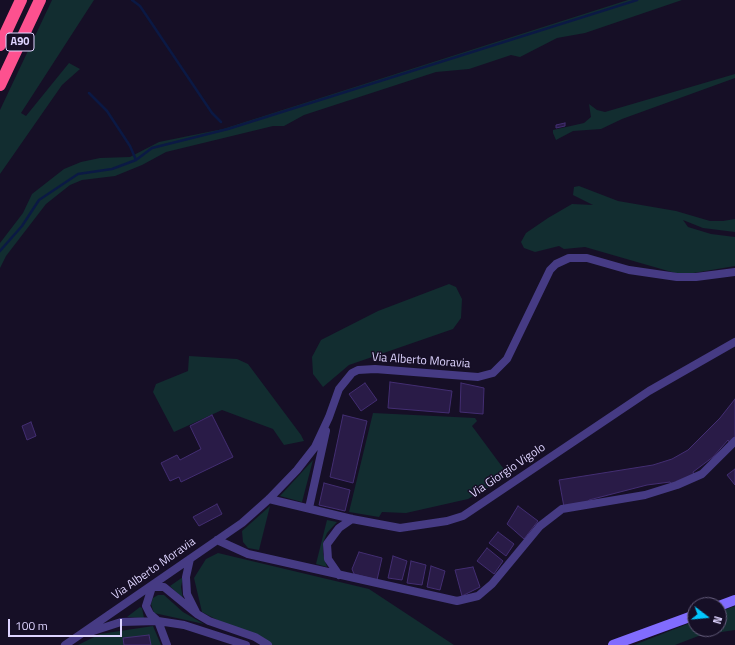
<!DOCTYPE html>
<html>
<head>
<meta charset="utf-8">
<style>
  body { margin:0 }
  #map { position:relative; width:735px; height:645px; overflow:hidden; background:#160f26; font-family:"Titillium Web",sans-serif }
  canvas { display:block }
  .north { position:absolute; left:687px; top:597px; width:40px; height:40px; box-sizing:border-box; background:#160f26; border:1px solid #665e7d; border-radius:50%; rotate:106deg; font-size:11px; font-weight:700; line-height:16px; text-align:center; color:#ded4ff }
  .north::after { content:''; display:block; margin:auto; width:14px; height:18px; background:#02c7fd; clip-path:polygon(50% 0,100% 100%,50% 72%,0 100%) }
  .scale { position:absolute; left:8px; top:619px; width:114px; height:18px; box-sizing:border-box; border:2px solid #ded4ff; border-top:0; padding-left:5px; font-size:12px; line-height:14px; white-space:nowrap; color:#ded4ff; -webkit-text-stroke:3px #160f26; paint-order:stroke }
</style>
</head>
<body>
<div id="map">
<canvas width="735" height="645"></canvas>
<div class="north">N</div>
<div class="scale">100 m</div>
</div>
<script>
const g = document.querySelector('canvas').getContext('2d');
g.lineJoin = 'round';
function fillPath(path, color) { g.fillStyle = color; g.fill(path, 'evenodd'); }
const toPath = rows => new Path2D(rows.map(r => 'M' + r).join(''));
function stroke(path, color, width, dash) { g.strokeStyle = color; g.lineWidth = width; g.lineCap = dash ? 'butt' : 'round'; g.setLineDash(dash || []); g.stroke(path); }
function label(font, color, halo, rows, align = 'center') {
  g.font = font + ' "Titillium Web",sans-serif'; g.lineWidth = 3; g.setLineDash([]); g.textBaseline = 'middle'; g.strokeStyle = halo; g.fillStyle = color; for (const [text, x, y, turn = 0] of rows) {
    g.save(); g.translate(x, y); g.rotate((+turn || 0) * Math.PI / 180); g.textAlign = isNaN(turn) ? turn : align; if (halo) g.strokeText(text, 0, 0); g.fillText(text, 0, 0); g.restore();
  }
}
const green = toPath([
  [52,0,94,0,21,113,26,116,69,63,80,69,62,85,0,174,0,110],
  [628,0,682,0,585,33,557,38,520,57,511,55,469,69,436,72,304,115,284,126,273,126,166,152,142,165,115,176,82,180,70,185,46,204,6,256,0,268,0,243,23,213,32,194,64,169,81,162,100,158,130,157,159,142,223,129],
  [735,74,735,78,622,119,601,129,573,131,556,140,553,133,553,130,584,123,591,117,589,104,597,110,605,112],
  [579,186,618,201,676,211,710,221,723,221,735,219,735,232,703,228,683,220,688,227,711,234,735,237,735,266,682,275,585,247,564,249,559,246,535,252,524,248,521,242,526,233,548,218,572,204,593,205,573,195,574,187],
  [449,284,456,287,462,299,461,318,453,329,349,365,323,387,313,374,312,357,321,340,378,311],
  [189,356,237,359,248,364,301,435,304,441,284,445,273,429,222,410,174,432,153,392,156,384,188,371],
  [373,413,475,418,477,421,472,426,509,476,468,499,406,513,382,512,379,517,349,512],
  [313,460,302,502,280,496],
  [270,506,259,550,248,548,243,542,242,531],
  [327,520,337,522,327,533,323,543,323,554,327,567,316,564],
  [218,553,369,589,454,645,265,645,202,612,194,578,206,559],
  [183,577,181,587,183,599,170,586],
  [158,595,164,595,183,612,204,624,154,613,151,604,153,598],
  [735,606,735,630,701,635,675,645,634,645,695,621,695,629,719,629,719,612],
  [140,607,142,608,144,618,127,617],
  [153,626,161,645,78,645,100,634]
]);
const stream = toPath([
  [132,0,140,6,212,113,221,122],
  [89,93,107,111,130,146,136,160],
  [0,251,22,226,39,200,78,174,112,169,136,160,152,148,228,129,637,0]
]);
const building = toPath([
  [565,123,565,126,556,128,556,125,565,123],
  [390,382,452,391,449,413,388,408,390,382],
  [365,383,377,400,361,411,349,394,365,383],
  [461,383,484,388,483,414,460,412,461,383],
  [735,399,735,440,731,445,728,440,713,457,693,472,694,475,672,485,670,482,647,485,589,500,588,502,564,507,559,480,653,465,672,459,688,450,720,418,735,399],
  [212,415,233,457,181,482,179,477,170,481,161,463,177,455,180,460,201,449,190,426,212,415],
  [343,415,367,421,353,483,330,477,343,415],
  [31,422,36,436,27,440,22,426,31,422],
  [735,469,735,485,727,475,735,469],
  [324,483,350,490,345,511,319,505,324,483],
  [217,504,222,514,199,526,193,517,217,504],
  [518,506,538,521,524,539,507,524,518,506],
  [498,532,514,544,506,556,489,543,498,532],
  [487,548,503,561,494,574,477,561,487,548],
  [359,552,382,558,377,580,354,574,352,569,359,552],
  [393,556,407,561,402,580,388,578,393,556],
  [411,561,426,565,422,585,407,583,411,561],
  [431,566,445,571,440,590,427,587,431,566],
  [473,567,480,587,462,596,455,570,473,567],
  [149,635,151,645,124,645,123,638,149,635]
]);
const street = toPath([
  [269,499,352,519,400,528,447,521,463,516,649,391,735,342],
  [309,508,326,431],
  [217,540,248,554,457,601,478,596,492,584,540,526,562,509,645,495,677,485,702,474,735,441],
  [190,559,186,577,187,594,196,612],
  [339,575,328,559,327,544,339,528,352,519],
  [152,587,164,587,197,614,209,621,255,637,268,645],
  [152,587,146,606,150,614,158,621,167,645],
  [87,633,121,622,158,621,184,625,246,645],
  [65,645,242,523,269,499,297,470,315,447,329,417,339,389,352,373,358,370,375,369,478,377,493,373,507,359,550,270,556,264,569,258,587,258,629,270,677,277,696,277,735,272]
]);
const secondary = toPath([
  [719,606,735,600],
  [613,645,695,615]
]);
const highway = toPath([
  [0,45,21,0],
  [0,85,40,0]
]);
const shields = [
  [20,42,28]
];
const shieldNames = [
  ["A90",20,42]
];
const streetNames = [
  ["Via Alberto Moravia",421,361,4],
  ["Via Giorgio Vigolo",508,471,-34],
  ["Via Alberto Moravia",154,569,-35]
];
fillPath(green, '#122d30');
stroke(stream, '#0b1944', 2.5);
fillPath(building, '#291b47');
stroke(building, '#432e72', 1);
stroke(street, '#463b84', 8);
stroke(secondary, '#816cfe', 10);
stroke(highway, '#fd518f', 12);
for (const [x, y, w] of shields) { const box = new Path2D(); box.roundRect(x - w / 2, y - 9, w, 18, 3); g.fillStyle = '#160f26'; g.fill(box); stroke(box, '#ded4ff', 1); }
label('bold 11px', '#ded4ff', null, shieldNames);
label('12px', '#ded4ff', '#160f26', streetNames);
</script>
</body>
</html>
